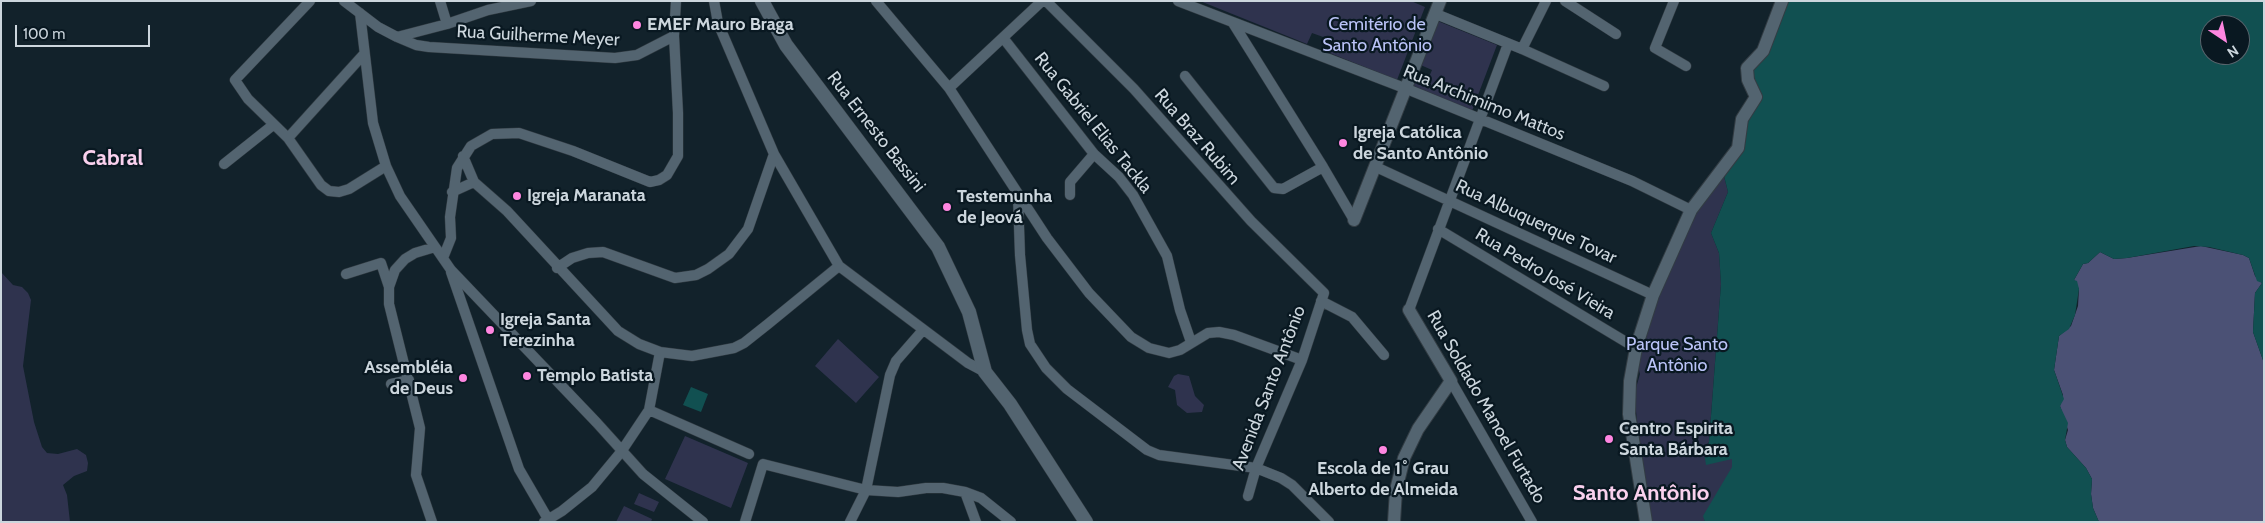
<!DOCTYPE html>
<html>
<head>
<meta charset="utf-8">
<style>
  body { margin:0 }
  #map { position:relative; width:2265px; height:523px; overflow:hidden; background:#12222b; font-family:Cabin,sans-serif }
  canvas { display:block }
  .frame { position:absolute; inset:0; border:2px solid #ccd6dd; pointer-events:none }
  .north { position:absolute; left:2200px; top:15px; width:50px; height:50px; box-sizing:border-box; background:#091821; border:1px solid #57646c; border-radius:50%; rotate:146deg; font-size:14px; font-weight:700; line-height:20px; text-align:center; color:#ccd6dd }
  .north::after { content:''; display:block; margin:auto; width:18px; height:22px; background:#fe86e0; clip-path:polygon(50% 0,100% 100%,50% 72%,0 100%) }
  .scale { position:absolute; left:15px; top:25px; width:135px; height:22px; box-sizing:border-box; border:2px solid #ccd6dd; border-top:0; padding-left:6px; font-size:15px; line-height:18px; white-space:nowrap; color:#ccd6dd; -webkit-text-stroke:4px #091821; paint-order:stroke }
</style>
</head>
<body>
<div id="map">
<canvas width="2265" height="523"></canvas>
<div class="frame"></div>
<div class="north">N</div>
<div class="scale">100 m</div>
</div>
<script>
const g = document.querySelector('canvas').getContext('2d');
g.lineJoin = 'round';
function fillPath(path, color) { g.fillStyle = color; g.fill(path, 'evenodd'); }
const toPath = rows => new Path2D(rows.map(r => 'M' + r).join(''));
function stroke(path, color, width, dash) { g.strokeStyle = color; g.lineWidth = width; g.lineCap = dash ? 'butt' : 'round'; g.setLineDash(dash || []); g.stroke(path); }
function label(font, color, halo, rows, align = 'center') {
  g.font = font + ' Cabin,sans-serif'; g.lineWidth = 4.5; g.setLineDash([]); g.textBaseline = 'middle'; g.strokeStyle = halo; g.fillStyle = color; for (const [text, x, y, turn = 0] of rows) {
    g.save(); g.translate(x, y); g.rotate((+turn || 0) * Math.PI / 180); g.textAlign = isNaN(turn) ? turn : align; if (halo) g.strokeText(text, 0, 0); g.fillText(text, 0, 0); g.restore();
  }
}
const green = toPath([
  [1200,1,1411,1,1425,7,1397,80,1322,50,1326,38,1312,33,1307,44],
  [1435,20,1497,45,1472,111,1409,84,1414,71,1429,77,1432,70,1416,63],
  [1724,176,1728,192,1711,233,1719,253,1721,284,1709,442,1705,447,1732,459,1733,467,1704,516,1705,522,1649,522,1635,403,1634,395,1640,374,1636,360,1639,346,1693,214],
  [1,272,13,285,22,287,28,293,31,300,23,366,34,422,42,447,47,453,58,454,77,449,86,455,88,463,87,471,74,476,63,485,67,495,70,522,1,522],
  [838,339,879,377,856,403,815,366],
  [1178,374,1189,376,1195,396,1204,405,1202,412,1187,413,1177,405,1175,390,1168,387,1174,376],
  [685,436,748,463,731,508,665,479],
  [639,493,659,502,654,512,634,504],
  [624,506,652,519,651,522,616,522]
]);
const forest = toPath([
  [2201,246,2243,255,2249,258,2255,276,2262,283,2255,293,2253,332,2264,363,2264,522,2099,522,2093,508,2091,494,2092,479,2086,468,2067,447,2065,440,2068,430,2060,406,2063,395,2054,370,2059,336,2071,326,2078,306,2079,289,2074,280,2083,264,2088,263,2100,252,2114,259,2127,258]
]);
const water = toPath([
  [1787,1,2264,1,2264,363,2253,332,2255,293,2262,283,2257,281,2249,258,2243,255,2209,247,2194,246,2127,258,2114,259,2100,252,2088,263,2083,264,2074,280,2077,281,2079,289,2075,315,2069,329,2059,336,2054,370,2064,399,2060,406,2068,423,2065,440,2067,447,2086,468,2092,479,2091,494,2093,508,2099,522,1705,522,1703,516,1732,467,1732,459,1706,465,1704,452,1709,442,1721,284,1719,253,1711,233,1728,192,1724,176,1733,162,1752,109,1749,73],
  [2210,25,2240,25,2240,55,2210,55],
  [691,387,708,394,701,412,683,405]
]);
const minor = toPath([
  [310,1,235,80,248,99,288,138,321,185,329,191,339,192,349,189,386,166],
  [344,1,378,27,397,37,416,45,429,47,615,58,637,55,674,36],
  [440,1,447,24],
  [714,1,718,23,774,154,839,266,968,363,985,372],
  [876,1,949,88,1047,238,1089,293,1131,337,1149,348,1169,353,1180,350,1208,333,1219,332,1234,335,1302,360],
  [1046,1,1134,89,1251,221,1324,293,1302,360,1256,468,1248,496],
  [1178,1,1407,89,1632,181,1691,210],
  [1565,1,1616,34],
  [1674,1,1655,48,1686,66],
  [360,13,373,123,386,166,400,196,451,270,597,423,643,474,703,522],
  [1436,14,1522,49,1604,86],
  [1233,23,1323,167,1354,220],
  [397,37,447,24,488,10,531,1],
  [1004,39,1094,154,1119,177,1133,195,1167,256,1180,310,1191,342],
  [1522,49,1546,1],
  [1185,76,1274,188,1283,189,1323,167],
  [949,88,1042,1],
  [288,138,364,54],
  [463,156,474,182],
  [224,164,273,125],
  [1376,167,1653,295],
  [452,192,474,182,507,211,618,331,639,344,660,352,692,356,734,348,744,343,768,324,839,266],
  [1070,195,1070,182,1094,154],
  [1018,197,1020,255,1027,330,1030,344,1046,368,1067,389,1147,450,1159,455,1256,468,1281,478,1292,485,1329,522],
  [1438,229,1636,348],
  [443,258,451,238,450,217,457,168,471,146,492,134,519,133,573,151,650,182,659,180,667,175,678,156,678,113,674,36,676,1],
  [557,268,572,258,588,253,603,252,675,278,696,275,708,269,729,254,748,229,774,154],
  [451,272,519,469,548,519],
  [346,274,381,263,389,287],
  [1321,301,1352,317,1384,355],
  [1409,310,1508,44],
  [1451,381,1532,522],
  [391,384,409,380],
  [649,410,749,454],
  [965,492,976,522],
  [432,522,416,475,420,428,389,304,389,287,395,270,405,259,415,253,435,247],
  [544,522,562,511,592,487,621,452,649,410,660,352],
  [745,522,763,464,866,490,898,492,926,488,943,488,965,492,981,498,1011,522],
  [850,522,866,490,890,375,896,361,923,330]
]);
const tertiary = toPath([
  [1354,220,1440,1],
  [1394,522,1396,490,1404,458,1418,429,1451,381,1409,310],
  [1646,522,1629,414,1630,381,1636,348,1653,295,1691,210,1738,148,1742,119,1756,97,1748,80,1747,68,1763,51,1782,1]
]);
const secondary = toPath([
  [762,1,786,45,938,247,969,312,985,372,1010,404,1086,522]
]);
const markers = [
  [637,25,5,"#fe86e0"],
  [1343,143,5,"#fe86e0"],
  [517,196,5,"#fe86e0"],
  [947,207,5,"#fe86e0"],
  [490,330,5,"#fe86e0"],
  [527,376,5,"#fe86e0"],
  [463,378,5,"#fe86e0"],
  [1609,439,5,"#fe86e0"],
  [1383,450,5,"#fe86e0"]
];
const poiNames = [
  ["EMEF Mauro Braga",647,25],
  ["Igreja Católica",1353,133],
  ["de Santo Antônio",1353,154],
  ["Igreja Maranata",527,196],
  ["Testemunha",957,197],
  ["de Jeová",957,218],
  ["Igreja Santa",500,320],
  ["Terezinha",500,341],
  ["Assembléia",453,368,"right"],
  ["de Deus",453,389,"right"],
  ["Templo Batista",537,376],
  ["Centro Espirita",1619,429],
  ["Santa Bárbara",1619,450],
  ["Escola de 1˚ Grau",1383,469,"center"],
  ["Alberto de Almeida",1383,490,"center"]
];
const parkNames = [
  ["Cemitério de",1377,25],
  ["Santo Antônio",1377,46],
  ["Parque Santo",1677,345],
  ["Antônio",1677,366]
];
const streetNames = [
  ["Rua Guilherme Meyer",538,36,3],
  ["Rua Archimimo Mattos",1484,103,22],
  ["Rua Gabriel Elias Tackla",1093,123,51],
  ["Rua Ernesto Bassini",876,132,52],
  ["Rua Braz Rubim",1197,137,49],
  ["Rua Albuquerque Tovar",1536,222,25],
  ["Rua Pedro José Vieira",1545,274,31],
  ["Avenida Santo Antônio",1269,388,-69],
  ["Rua Soldado Manoel Furtado",1486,407,60]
];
const districtNames = [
  ["Cabral",113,159],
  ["Santo Antônio",1641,494]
];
fillPath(green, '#2f334e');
fillPath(forest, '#4b5175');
fillPath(water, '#115051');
stroke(minor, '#323c43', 11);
stroke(tertiary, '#323c43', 14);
stroke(secondary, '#323c43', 15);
stroke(minor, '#536470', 10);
stroke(tertiary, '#536470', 12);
stroke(secondary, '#536470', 14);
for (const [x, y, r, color] of markers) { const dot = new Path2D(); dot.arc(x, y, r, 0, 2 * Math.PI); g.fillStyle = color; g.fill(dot); stroke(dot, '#091821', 2); }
label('bold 18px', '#ccd6dd', '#091821', poiNames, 'left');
label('18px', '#bac3f7', '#091821', parkNames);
label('18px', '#ccd6dd', '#091821', streetNames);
label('bold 22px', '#f9d0ed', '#091821', districtNames);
</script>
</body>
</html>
